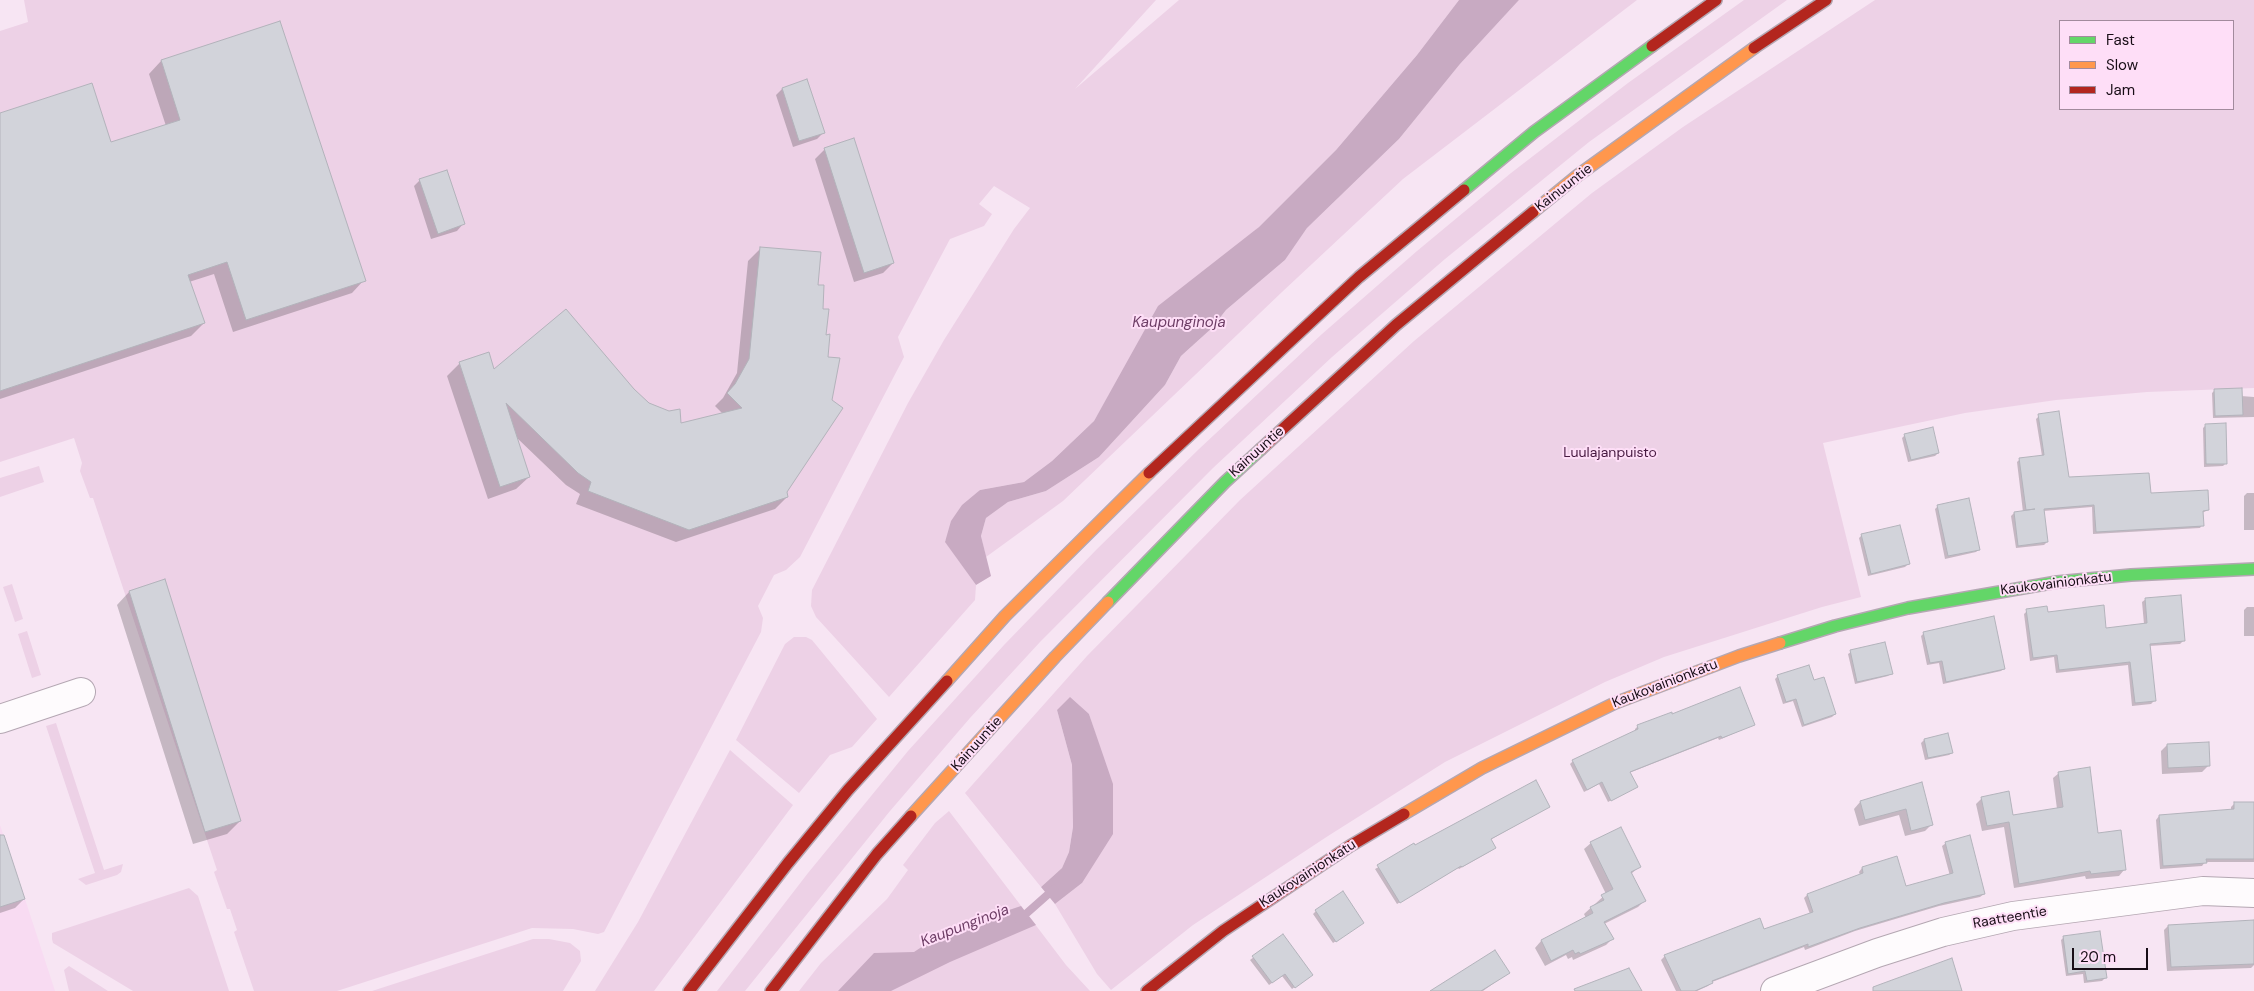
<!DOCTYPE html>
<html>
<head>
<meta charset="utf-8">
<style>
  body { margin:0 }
  #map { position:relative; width:2254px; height:991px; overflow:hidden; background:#f7e5f3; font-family:"DM Sans",sans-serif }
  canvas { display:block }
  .legend { position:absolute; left:2059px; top:20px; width:175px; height:90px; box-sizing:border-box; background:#fedef7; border:1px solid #a28a9d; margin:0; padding:6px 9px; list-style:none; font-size:15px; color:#180d16 }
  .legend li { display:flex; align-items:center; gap:10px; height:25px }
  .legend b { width:25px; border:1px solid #a28a9d }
  .scale { position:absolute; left:2072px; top:948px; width:76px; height:22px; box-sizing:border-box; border:2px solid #180d16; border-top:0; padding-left:6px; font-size:15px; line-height:18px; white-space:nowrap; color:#180d16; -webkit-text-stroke:4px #fedef7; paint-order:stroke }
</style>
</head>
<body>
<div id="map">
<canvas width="2254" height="991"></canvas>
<ul class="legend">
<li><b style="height:6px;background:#63d668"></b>Fast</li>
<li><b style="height:6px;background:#ff974d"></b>Slow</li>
<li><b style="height:6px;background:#b3261e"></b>Jam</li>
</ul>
<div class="scale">20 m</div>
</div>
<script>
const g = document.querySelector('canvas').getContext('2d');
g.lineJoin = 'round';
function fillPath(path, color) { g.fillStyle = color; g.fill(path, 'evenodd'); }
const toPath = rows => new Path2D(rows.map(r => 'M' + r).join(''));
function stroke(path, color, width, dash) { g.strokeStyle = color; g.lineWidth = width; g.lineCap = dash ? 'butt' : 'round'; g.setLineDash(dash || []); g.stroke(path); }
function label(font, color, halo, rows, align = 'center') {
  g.font = font + ' "DM Sans",sans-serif'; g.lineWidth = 4; g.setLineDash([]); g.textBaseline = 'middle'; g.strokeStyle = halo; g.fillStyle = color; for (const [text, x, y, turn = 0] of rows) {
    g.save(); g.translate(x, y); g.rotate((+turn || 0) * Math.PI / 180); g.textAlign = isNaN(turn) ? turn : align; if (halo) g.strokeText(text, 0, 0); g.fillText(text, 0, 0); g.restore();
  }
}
const built = toPath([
  [0,825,25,899,55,991,0,991]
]);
const green = toPath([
  [24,0,1156,0,1075,89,1179,0,1459,0,1417,55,1336,150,1259,227,1121,375,1094,421,1052,461,1024,482,980,490,945,541,976,585,975,600,889,697,816,617,811,606,812,590,908,403,944,340,1014,229,1030,208,994,186,979,204,992,214,984,226,950,239,898,337,904,357,800,557,786,570,774,575,758,606,763,618,761,632,604,932,598,934,573,929,532,928,337,991,254,991,234,932,237,930,230,909,227,909,214,872,217,870,93,498,90,498,80,471,82,463,74,438,0,462,0,31,28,22],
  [1519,0,1637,0,1403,179,1282,292,1063,501,986,557,981,536,986,518,1008,502,1046,491,1099,457,1165,385,1181,356,1212,328,1226,310,1285,260,1307,228,1399,139,1460,64],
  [1744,0,1787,0,1589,142,1445,259,1332,357,1213,468,1040,642,970,718,890,811,745,991,717,991,808,873,908,751,1004,645,1097,549,1199,449,1322,334,1417,251,1511,173,1628,83],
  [1875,0,2254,0,2254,388,2147,392,2056,400,1965,413,1823,443,1861,597,1822,607,1664,657,1605,682,1445,762,1328,836,1193,925,1111,990,1097,974,1055,904,1082,883,1099,745,1089,714,1057,710,1072,765,1073,827,1069,852,1062,868,1041,887,965,793,1087,656,1240,500,1414,341,1592,193,1683,127],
  [2060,21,2233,21,2233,109,2060,109],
  [39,466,44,482,0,497,0,478],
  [12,584,23,619,15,622,3,587],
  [27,631,41,675,32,678,18,634],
  [794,637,806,637,812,640,877,719,852,747,830,755,799,793,736,740,785,644],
  [56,723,104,870,123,864,121,872,117,875,86,885,78,879,95,873,46,726],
  [730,750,793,805,654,991,595,991,638,922],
  [949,811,1066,965,1090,991,799,991,821,963,887,899,908,870,903,865,935,823],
  [189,888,198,896,229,991,133,991,53,943,52,939,52,933],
  [533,939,549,939,570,943,580,951,581,961,563,991,372,991],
  [69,966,108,991,69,991,64,970]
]);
const water = toPath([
  [1459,0,1519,0,1460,64,1399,139,1307,228,1285,260,1226,310,1212,328,1181,356,1165,385,1099,457,1046,491,1008,502,986,518,981,536,991,576,976,585,945,542,951,521,962,505,980,490,1024,482,1052,461,1094,421,1158,306,1259,227,1336,150,1417,55],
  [1070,697,1089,714,1113,784,1113,834,1082,883,1055,904,1041,887,1062,868,1069,852,1073,827,1072,765,1057,710],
  [1021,906,1036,925,950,962,891,991,838,991,874,953,914,952,946,931]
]);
const shadow = toPath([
  [279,22,364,280,352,293,233,332,214,274,189,282,204,323,191,336,0,399,0,114,110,144,166,126,149,74,161,61],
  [782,89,823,133,817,139,793,147,776,95],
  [825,149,893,263,883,273,854,282,815,159],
  [420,180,463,224,457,231,431,239,414,186],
  [761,248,787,497,775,509,676,542,576,504,580,494,566,485,516,437,529,477,516,489,488,499,447,376,460,363,494,371,633,390,648,404,680,424,723,414,715,406,723,398,737,373,748,261],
  [2215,390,2241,396,2254,397,2254,417,2213,418,2212,393],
  [2039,416,2068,478,2150,495,2208,510,2202,513,2202,525,2200,528,2093,534,2092,507,2043,511,2047,542,2044,545,2016,548,2011,516,2014,513,2023,512,2017,462,2020,459,2042,456,2036,419],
  [2206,425,2226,463,2223,466,2204,467,2203,428],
  [1905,435,1938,453,1935,456,1908,462,1902,438],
  [2247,493,2254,493,2254,530,2244,530,2244,496],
  [1938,506,1979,549,1976,552,1945,559,1935,509],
  [1862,535,1908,564,1905,567,1868,576,1859,538],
  [129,592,240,821,227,834,193,844,117,605],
  [2146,599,2183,641,2180,644,2149,646,2154,701,2151,704,2132,706,2128,665,2056,673,2054,657,2030,661,2024,614,2027,611,2047,613,2105,629,2144,624,2142,602],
  [2247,607,2254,607,2254,636,2244,636,2244,610],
  [1924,633,2004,668,2001,671,1943,684,1939,663,1927,665,1921,636],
  [1851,652,1891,673,1888,676,1855,684,1848,654],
  [1778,676,1835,714,1832,717,1802,727,1793,701,1783,704,1775,679],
  [1672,715,1753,725,1719,740,1718,738,1629,773,1636,787,1608,802,1599,784,1584,792,1570,764,1573,761,1635,731,1635,729,1638,726],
  [1947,734,1952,753,1949,755,1925,760,1921,743,1924,740],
  [2167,745,2209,765,2202,772,2162,774,2161,751],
  [2059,773,2097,834,2124,870,2119,876,2086,879,2085,876,2014,888,2004,827,1982,831,1976,804,1982,798,2012,816,2057,809,2053,778],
  [1921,783,1931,825,1925,831,1905,836,1899,815,1859,826,1854,809,1860,802],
  [2235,803,2254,803,2254,862,2205,862,2202,866,2160,869,2156,820,2159,816,2231,811,2231,807],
  [1549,807,1490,840,1494,848,1491,851,1459,869,1458,868,1397,904,1375,869,1415,847],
  [1591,843,1640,866,1631,874,1644,901,1638,907,1604,924,1612,939,1606,945,1573,960,1572,957,1568,959,1566,955,1545,966,1535,948,1541,941,1586,918,1584,914,1606,894,1584,849],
  [1946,843,1984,894,1980,897,1939,906,1855,931,1805,950,1804,947,1712,982,1708,986,1697,991,1676,991,1661,960,1665,956,1763,930,1810,914,1804,898,1807,895,1860,875,1859,872,1862,868,1905,887,1950,876,1942,846],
  [0,848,24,899,15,908,0,913],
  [1316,911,1360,925,1333,943,1313,914],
  [2254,922,2254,965,2251,968,2167,971,2164,930,2168,926],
  [1282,936,1308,977,1292,989,1282,976,1269,985,1250,960],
  [2064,937,2105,978,2102,981,2084,983,2083,974,2066,976,2061,940],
  [1508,973,1483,991,1434,991]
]);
const stream = toPath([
  [1019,920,1054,889]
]);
const building = toPath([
  [280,21,366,281,246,320,227,262,188,275,205,323,0,391,0,113,92,83,111,142,180,120,161,60,280,21],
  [807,79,825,133,799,141,782,88,807,79],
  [854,138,894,263,864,273,824,148,854,138],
  [447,170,465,224,438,234,419,179,447,170],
  [760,247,821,252,818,285,824,285,823,309,829,309,826,335,830,334,828,357,840,358,832,400,843,408,787,492,788,497,689,530,588,491,591,482,578,473,506,403,530,477,500,487,459,362,489,352,494,369,566,309,634,389,649,403,669,411,680,409,681,423,742,408,727,393,735,384,749,359,760,247],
  [2242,388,2243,415,2215,416,2214,389,2242,388],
  [2059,411,2069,477,2149,473,2151,493,2208,490,2209,510,2203,511,2204,526,2096,532,2094,505,2044,509,2048,542,2018,546,2014,512,2035,509,2026,510,2019,458,2044,455,2038,414,2059,411],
  [2226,423,2227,464,2206,464,2205,424,2226,423],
  [1933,427,1939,453,1911,460,1904,434,1933,427],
  [1969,498,1980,550,1948,556,1937,505,1969,498],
  [1900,525,1910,564,1871,574,1861,534,1900,525],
  [165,579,241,821,205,832,129,591,165,579],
  [2181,595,2185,641,2150,644,2156,701,2135,703,2130,662,2059,670,2057,655,2033,658,2026,609,2047,606,2048,612,2104,605,2106,628,2147,623,2145,598,2181,595],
  [1994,616,2005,669,1946,682,1942,661,1930,663,1923,632,1994,616],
  [1885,642,1893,674,1857,682,1850,650,1885,642],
  [1809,665,1814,680,1824,677,1836,714,1804,725,1796,699,1786,702,1777,675,1809,665],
  [1740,687,1755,725,1722,738,1721,736,1630,772,1638,787,1611,801,1602,782,1587,790,1572,760,1638,729,1637,725,1672,712,1672,714,1740,687],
  [1948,733,1953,753,1928,758,1924,739,1948,733],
  [2209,742,2210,766,2168,768,2167,744,2209,742],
  [2090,767,2098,833,2121,830,2126,870,2091,874,2090,871,2019,884,2009,822,1987,826,1981,797,2009,791,2013,815,2063,807,2058,772,2090,767],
  [1536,780,1550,807,1491,839,1496,848,1462,867,1461,866,1400,903,1377,865,1414,843,1415,845,1536,780],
  [1922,782,1933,825,1911,831,1906,809,1865,820,1860,801,1922,782],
  [2234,802,2254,802,2254,859,2206,859,2207,863,2163,866,2159,815,2234,809,2234,802],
  [1621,827,1641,867,1631,872,1646,901,1604,922,1614,939,1580,954,1579,952,1575,954,1573,950,1551,961,1541,940,1593,913,1590,907,1604,900,1601,895,1613,889,1590,842,1621,827],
  [0,835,4,835,25,899,0,907,0,835],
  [1970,835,1985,894,1944,903,1860,928,1808,947,1808,944,1712,981,1713,983,1695,991,1681,991,1664,955,1760,918,1764,929,1813,912,1807,894,1863,873,1862,867,1897,856,1906,886,1953,873,1945,842,1970,835],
  [1343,891,1364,923,1336,942,1315,910,1343,891],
  [2254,920,2254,964,2171,967,2168,925,2254,920],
  [2100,931,2107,978,2087,981,2085,971,2068,974,2063,936,2100,931],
  [1283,934,1313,975,1295,988,1285,974,1272,983,1252,956,1283,934],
  [1495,950,1510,973,1481,991,1430,991,1495,950],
  [1952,958,1962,991,1873,991,1873,987,1952,958],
  [1629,968,1642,991,1575,991,1574,989,1629,968]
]);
const street = toPath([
  [0,719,81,692],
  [1775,991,1877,953,1943,932,2013,916,2203,891,2254,893]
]);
const fast = toPath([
  [1464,190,1534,132,1652,46],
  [1108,602,1225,482,1261,449],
  [1780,643,1835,626,1908,608,2057,582,2131,575,2254,569]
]);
const slow = toPath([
  [1533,212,1577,176,1754,48],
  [947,681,1005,616,1149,473],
  [1404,814,1482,768,1615,703,1739,656,1780,643],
  [911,816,1055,657,1108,602]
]);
const jam = toPath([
  [1652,46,1716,0],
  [1754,48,1826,0],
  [1261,449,1396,325,1533,212],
  [1149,473,1359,277,1464,190],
  [689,991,788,863,848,790,947,681],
  [771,991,877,854,911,816],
  [1147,991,1223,931,1350,846,1404,814]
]);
const streetNames = [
  ["Kainuuntie",1564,188,-38],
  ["Kainuuntie",1257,452,-42],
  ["Kaukovainionkatu",2056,584,-7],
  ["Kaukovainionkatu",1665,684,-21],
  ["Kainuuntie",977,744,-48],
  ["Kaukovainionkatu",1308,874,-33],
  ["Raatteentie",2010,918,-10]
];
const parkNames = [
  ["Luulajanpuisto",1610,453]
];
const waterNames = [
  ["Kaupunginoja",1179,323],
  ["Kaupunginoja",965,926,-21]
];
fillPath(built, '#f8dbf2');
fillPath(green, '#edd1e6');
fillPath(water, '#c8aac2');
fillPath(shadow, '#0003');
stroke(stream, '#c8aac2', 8);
fillPath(building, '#d2d3da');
stroke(building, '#b3b3bb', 1);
stroke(street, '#b4a7b2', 30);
stroke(fast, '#b4a7b2', 14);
stroke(slow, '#b4a7b2', 14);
stroke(jam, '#b4a7b2', 14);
stroke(street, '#fefbfd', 28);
stroke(fast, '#63d668', 11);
stroke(slow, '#ff974d', 11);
stroke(jam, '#b3261e', 11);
label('14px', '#180d16', '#fedef7', streetNames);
label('14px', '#471a41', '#fedef7', parkNames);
label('italic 15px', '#6d3d65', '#fedef7', waterNames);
</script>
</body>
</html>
